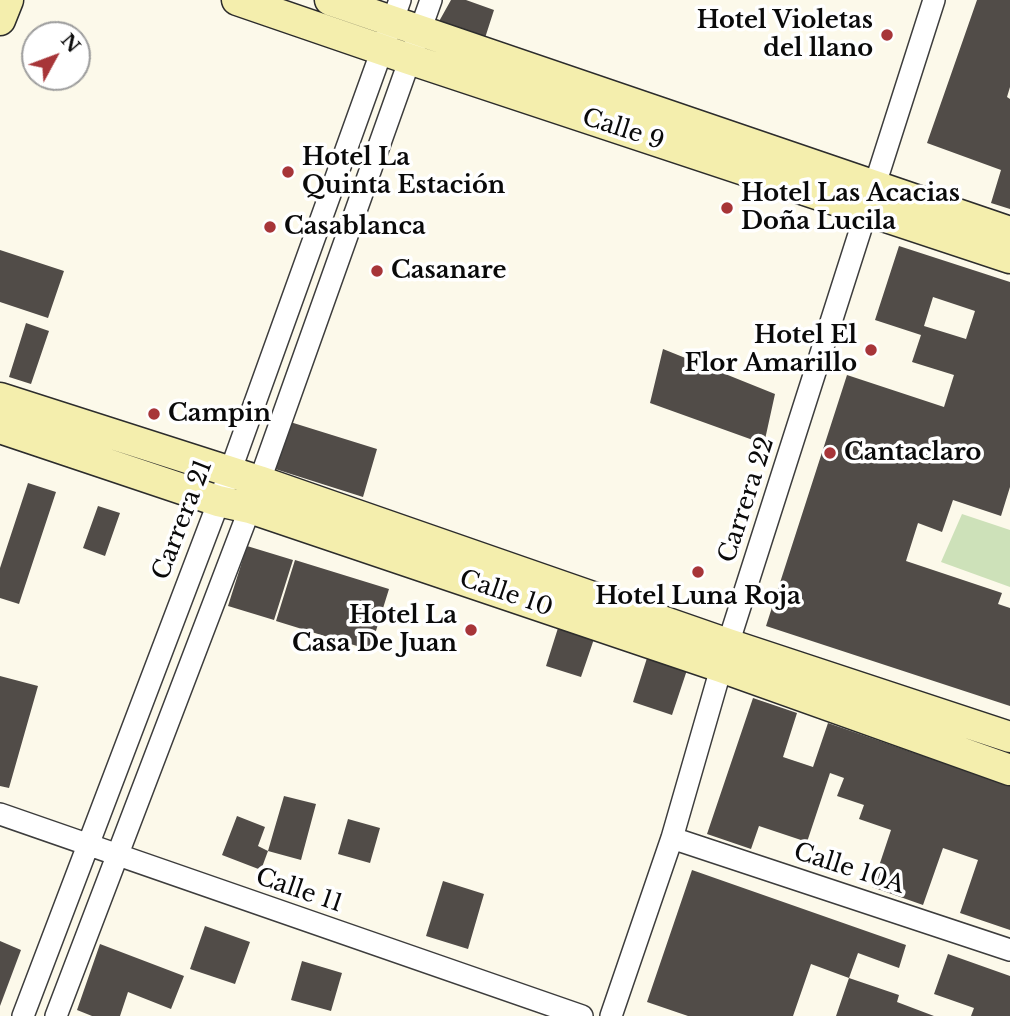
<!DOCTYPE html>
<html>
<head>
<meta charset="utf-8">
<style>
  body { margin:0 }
  #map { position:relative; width:1010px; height:1016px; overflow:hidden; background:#fcf9ea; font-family:"Libre Baskerville",serif }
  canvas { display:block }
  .north { position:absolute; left:21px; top:21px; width:70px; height:70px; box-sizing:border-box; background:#fff; border:2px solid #9d9d9d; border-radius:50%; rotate:49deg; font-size:19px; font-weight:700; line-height:28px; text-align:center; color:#0a0a0a }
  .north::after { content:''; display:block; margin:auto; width:24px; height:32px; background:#a73538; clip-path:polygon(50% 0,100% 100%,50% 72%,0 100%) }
</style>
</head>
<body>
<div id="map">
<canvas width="1010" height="1016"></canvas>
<div class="north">N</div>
</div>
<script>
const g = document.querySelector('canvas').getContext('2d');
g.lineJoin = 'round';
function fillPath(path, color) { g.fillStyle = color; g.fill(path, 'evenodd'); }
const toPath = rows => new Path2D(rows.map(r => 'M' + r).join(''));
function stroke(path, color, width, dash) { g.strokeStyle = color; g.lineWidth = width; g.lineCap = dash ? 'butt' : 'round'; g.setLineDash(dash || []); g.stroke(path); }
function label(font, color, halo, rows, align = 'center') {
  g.font = font + ' "Libre Baskerville",serif'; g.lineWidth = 7; g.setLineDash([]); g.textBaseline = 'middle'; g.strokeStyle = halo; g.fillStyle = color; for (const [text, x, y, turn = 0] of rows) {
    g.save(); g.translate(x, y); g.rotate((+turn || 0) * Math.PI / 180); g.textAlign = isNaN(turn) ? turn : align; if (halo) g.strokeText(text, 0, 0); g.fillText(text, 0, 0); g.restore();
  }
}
const green = toPath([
  [962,514,1010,530,1010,587,941,562]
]);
const building = toPath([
  [451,0,466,0,494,10,485,38,437,25],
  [977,0,1010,0,1010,87,1007,97,1010,99,1010,209,991,203,1001,170,927,143],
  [899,246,1010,282,1010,487,1001,516,953,500,942,532,918,523,906,561,1002,593,998,604,1010,608,1010,706,766,626,847,375,944,407,954,375,912,362,921,335,875,320],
  [933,297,975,311,966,339,924,326],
  [0,250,64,271,48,318,0,302],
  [26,323,49,331,31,384,9,377],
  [663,349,775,394,764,444,650,403],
  [287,421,377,449,363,497,272,468],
  [28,483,56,492,19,604,0,598,0,568],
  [98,506,120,513,105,556,83,548],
  [247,546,293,560,274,620,228,606],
  [295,560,389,589,370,650,276,621],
  [558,628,594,639,581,677,546,666],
  [647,658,687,670,672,715,633,702],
  [0,676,38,686,9,788,0,786],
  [753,698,797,713,783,757,813,767,828,723,1010,786,1010,930,960,913,978,860,943,848,923,905,872,887,891,830,859,819,864,805,837,796,844,778,830,773,807,842,759,826,751,849,707,834],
  [284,796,316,804,301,860,268,851],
  [237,816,265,827,258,846,268,851,261,870,222,855],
  [348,819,380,828,370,863,338,854],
  [692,870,906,945,899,968,858,953,849,978,811,964,793,1016,688,1016,647,1002],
  [443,881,484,894,468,949,426,936],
  [205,926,250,942,235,984,190,969],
  [0,941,21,950,0,1006],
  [100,944,184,976,171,1009,128,992,120,1016,92,1016,77,1010],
  [948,954,1010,976,1010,1016,971,1016,974,1008,934,994],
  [302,961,342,973,331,1011,291,1000],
  [849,978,899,995,897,1002,934,1016,836,1016]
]);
const minor = toPath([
  [0,814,582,1016],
  [672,838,1010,950],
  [23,1016,230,472,400,0],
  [56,1016,250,508,431,0],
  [611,1016,672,838,728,644,934,0]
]);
const secondary = toPath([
  [237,0,409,59,1010,258],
  [330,0,1010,232],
  [0,20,8,0],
  [0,398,259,481,728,644,1010,737],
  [0,428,218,501,250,508,721,667,1010,770]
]);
const markers = [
  [887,35,7,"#a73538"],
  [288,172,7,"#a73538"],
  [727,208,7,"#a73538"],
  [270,227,7,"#a73538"],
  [377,271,7,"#a73538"],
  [871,350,7,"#a73538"],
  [154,414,7,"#a73538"],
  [830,453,7,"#a73538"],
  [698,572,7,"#a73538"],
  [471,630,7,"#a73538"]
];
const poiNames = [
  ["Hotel Violetas",873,21,"right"],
  ["del llano",873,49,"right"],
  ["Hotel La",302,158],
  ["Quinta Estación",302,186],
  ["Hotel Las Acacias",741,194],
  ["Doña Lucila",741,222],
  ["Casablanca",284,227],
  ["Casanare",391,271],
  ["Hotel El",857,336,"right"],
  ["Flor Amarillo",857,364,"right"],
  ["Campin",168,414],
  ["Cantaclaro",844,453],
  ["Hotel Luna Roja",698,597,"center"],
  ["Hotel La",457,616,"right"],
  ["Casa De Juan",457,644,"right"]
];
const streetNames = [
  ["Calle 9",623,130,18],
  ["Carrera 22",747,500,-72],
  ["Carrera 21",183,520,-69],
  ["Calle 10",506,594,19],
  ["Calle 10A",849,869,18],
  ["Calle 11",299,891,19]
];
fillPath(green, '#cde1b9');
fillPath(building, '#514c48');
stroke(minor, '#3d3d3d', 24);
stroke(secondary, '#2c2c2c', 33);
stroke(minor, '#fff', 21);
stroke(secondary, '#f4eead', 30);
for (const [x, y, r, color] of markers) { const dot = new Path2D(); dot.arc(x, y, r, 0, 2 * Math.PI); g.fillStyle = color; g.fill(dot); stroke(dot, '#fff', 2.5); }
label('bold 24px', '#0a0a0a', '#fff', poiNames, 'left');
label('24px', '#0a0a0a', '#fff', streetNames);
</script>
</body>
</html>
